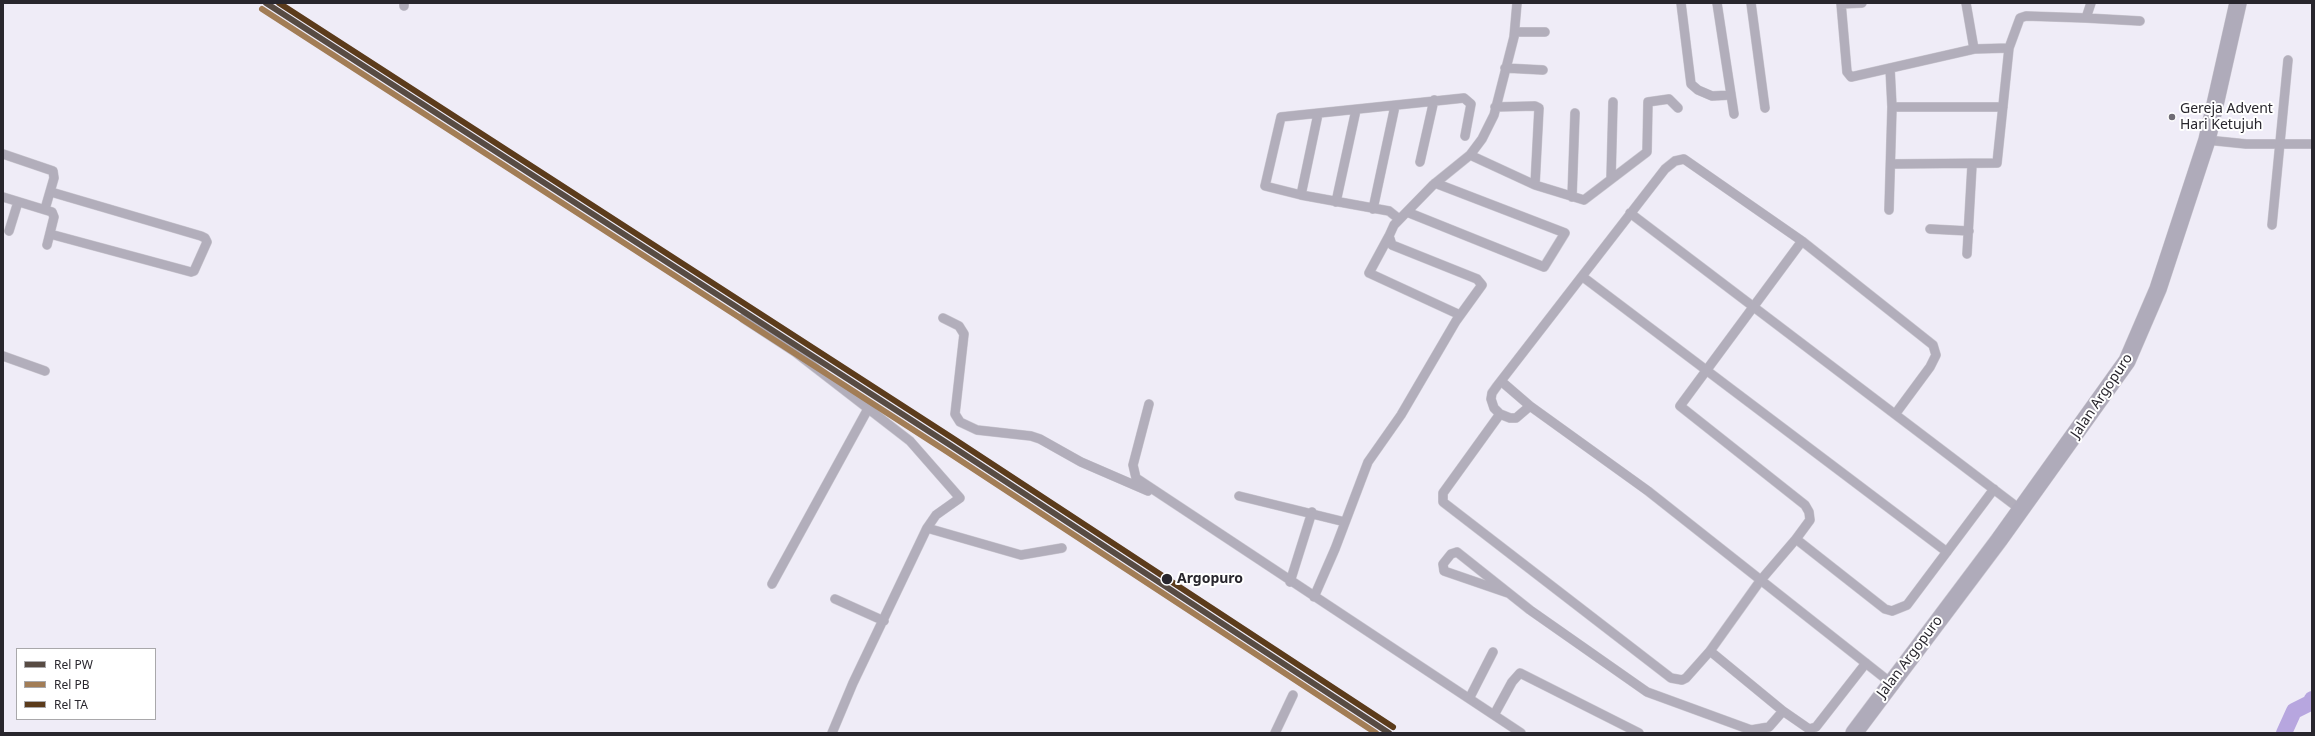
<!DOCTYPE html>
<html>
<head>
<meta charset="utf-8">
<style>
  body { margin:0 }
  #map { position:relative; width:2315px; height:736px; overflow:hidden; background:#efecf7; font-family:"Noto Sans",sans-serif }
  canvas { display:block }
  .frame { position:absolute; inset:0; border:4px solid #28262d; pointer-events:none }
  .legend { position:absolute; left:16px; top:648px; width:140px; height:72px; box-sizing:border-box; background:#fff; border:1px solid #a9a8ab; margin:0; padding:5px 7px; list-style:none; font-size:12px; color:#28262d }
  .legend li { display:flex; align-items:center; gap:8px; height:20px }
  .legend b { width:20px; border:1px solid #a9a8ab }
</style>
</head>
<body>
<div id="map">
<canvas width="2315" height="736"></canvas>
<div class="frame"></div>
<ul class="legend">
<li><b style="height:5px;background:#574b43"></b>Rel PW</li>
<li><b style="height:5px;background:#a27d56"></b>Rel PB</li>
<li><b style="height:5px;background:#5b3b1b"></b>Rel TA</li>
</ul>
</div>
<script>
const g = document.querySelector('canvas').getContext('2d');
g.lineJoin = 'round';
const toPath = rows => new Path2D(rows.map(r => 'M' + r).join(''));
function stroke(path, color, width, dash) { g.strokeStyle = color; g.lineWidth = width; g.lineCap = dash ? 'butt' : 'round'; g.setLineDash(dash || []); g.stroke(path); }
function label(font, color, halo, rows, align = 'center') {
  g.font = font + ' "Noto Sans",sans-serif'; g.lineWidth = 4; g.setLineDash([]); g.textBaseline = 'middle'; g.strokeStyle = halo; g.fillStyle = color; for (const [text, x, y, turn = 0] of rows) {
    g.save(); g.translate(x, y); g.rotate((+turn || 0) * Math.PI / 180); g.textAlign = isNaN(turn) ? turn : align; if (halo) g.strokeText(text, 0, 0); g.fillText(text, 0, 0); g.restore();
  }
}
const river = toPath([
  [2284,733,2294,711,2310,703,2312,699]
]);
const street = toPath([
  [1681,3,1691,84,1698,90,1712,96,1731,95],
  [1717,3,1734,114],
  [1751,3,1765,108],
  [1841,3,1847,72,1851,77,1974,49,2009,48],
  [1966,3,1974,49],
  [1841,4,1862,3],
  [404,6,404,3],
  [2086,18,2140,21],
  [1515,32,1545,32],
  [1505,68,1543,70],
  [1495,107,1535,106,1539,108,1535,185],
  [1892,107,2003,107],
  [2207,140,2246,144,2312,144],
  [3,154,53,171,54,178,45,209],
  [1470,155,1482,139,1494,115,1514,37,1517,3],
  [1420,162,1434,100],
  [1891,164,1997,163,2009,48,2020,18,2026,16,2086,18,2091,3],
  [1611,179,1613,102],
  [1301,195,1318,114],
  [3,197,52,212,54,217,47,245],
  [1572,197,1575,113],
  [1336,202,1356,110],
  [1373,209,1395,106],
  [1889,210,1892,107,1890,68],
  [1407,212,1544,267,1565,233,1435,183],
  [1630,213,2021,510],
  [1399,219,1389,211,1301,195,1265,186,1281,117,1464,98,1471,104,1465,136],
  [2272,225,2288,60],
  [1930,229,1969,231],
  [9,231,18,202],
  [50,234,191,272,194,271,207,242,205,238,201,236,51,192],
  [1389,236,1369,273,1460,315],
  [1802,241,1680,406,1805,505,1809,512,1810,520,1796,539,1885,609,1892,611,1907,605,1994,489],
  [1967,254,1972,165],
  [1583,277,1947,552],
  [743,318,795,352,910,441,960,498,936,515,927,528,853,683,832,733],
  [943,318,959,326,964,334,955,414,960,422,977,430,1031,436,1040,439,1081,462,1148,491],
  [3,356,45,371],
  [1501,381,1530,406,1648,491,1891,683],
  [1149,404,1133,465,1136,478,1521,733],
  [1530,406,1516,418,1510,418,1500,414,1443,493,1443,502,1671,678,1682,680,1686,678,1710,651,1760,581,1796,539],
  [1500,414,1494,408,1491,399,1492,393,1497,386,1665,169,1675,161,1684,159,1802,241,1933,345,1936,355,1930,367,1896,413],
  [1239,496,1345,522],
  [927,528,1021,555,1062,548],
  [1290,582,1312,512],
  [772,584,869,407],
  [1508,593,1444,571,1443,564,1451,554,1457,552,1530,610,1647,692,1751,730,1769,727,1783,711],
  [1314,597,1335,549,1368,462,1401,415,1456,321,1482,285,1477,279,1392,245,1389,236,1394,225,1433,185,1470,155,1535,185,1584,200,1647,152,1648,102,1669,99,1678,108],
  [835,599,884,621],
  [1710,651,1783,711,1809,729,1816,727,1866,663],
  [1470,697,1493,652],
  [1494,715,1512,682,1520,673,1639,733],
  [1275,733,1293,695]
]);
const highway = toPath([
  [1854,733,1999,540,2127,361,2158,289,2207,140,2238,3]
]);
const rail1 = toPath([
  [266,3,950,445,1389,733]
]);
const rail2 = toPath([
  [262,9,946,451,1376,733]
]);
const rail3 = toPath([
  [279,3,954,439,1393,727]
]);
const markers = [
  [2172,117,4,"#6e6b74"],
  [1167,579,6,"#28262d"]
];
const poiNames = [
  ["Gereja Advent",2180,109],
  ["Hari Ketujuh",2180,125]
];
const streetNames = [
  ["Jalan Argopuro",2102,396,-56],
  ["Jalan Argopuro",1910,657,-53]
];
const stopNames = [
  ["Argopuro",1177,579]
];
stroke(river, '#b7a6df', 16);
stroke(street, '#ccc9d2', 10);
stroke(highway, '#ccc9d2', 18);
stroke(street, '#b2aebb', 9);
stroke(highway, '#afabba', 17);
stroke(rail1, '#574b43', 6);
stroke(rail2, '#a27d56', 6);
stroke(rail3, '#5b3b1b', 6);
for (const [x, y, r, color] of markers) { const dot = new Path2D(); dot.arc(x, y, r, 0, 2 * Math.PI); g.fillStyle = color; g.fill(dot); stroke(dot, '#fff', 1.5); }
label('14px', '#28262d', '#fff', poiNames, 'left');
label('14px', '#28262d', '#fff', streetNames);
label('bold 14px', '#28262d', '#fff', stopNames, 'left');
</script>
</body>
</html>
